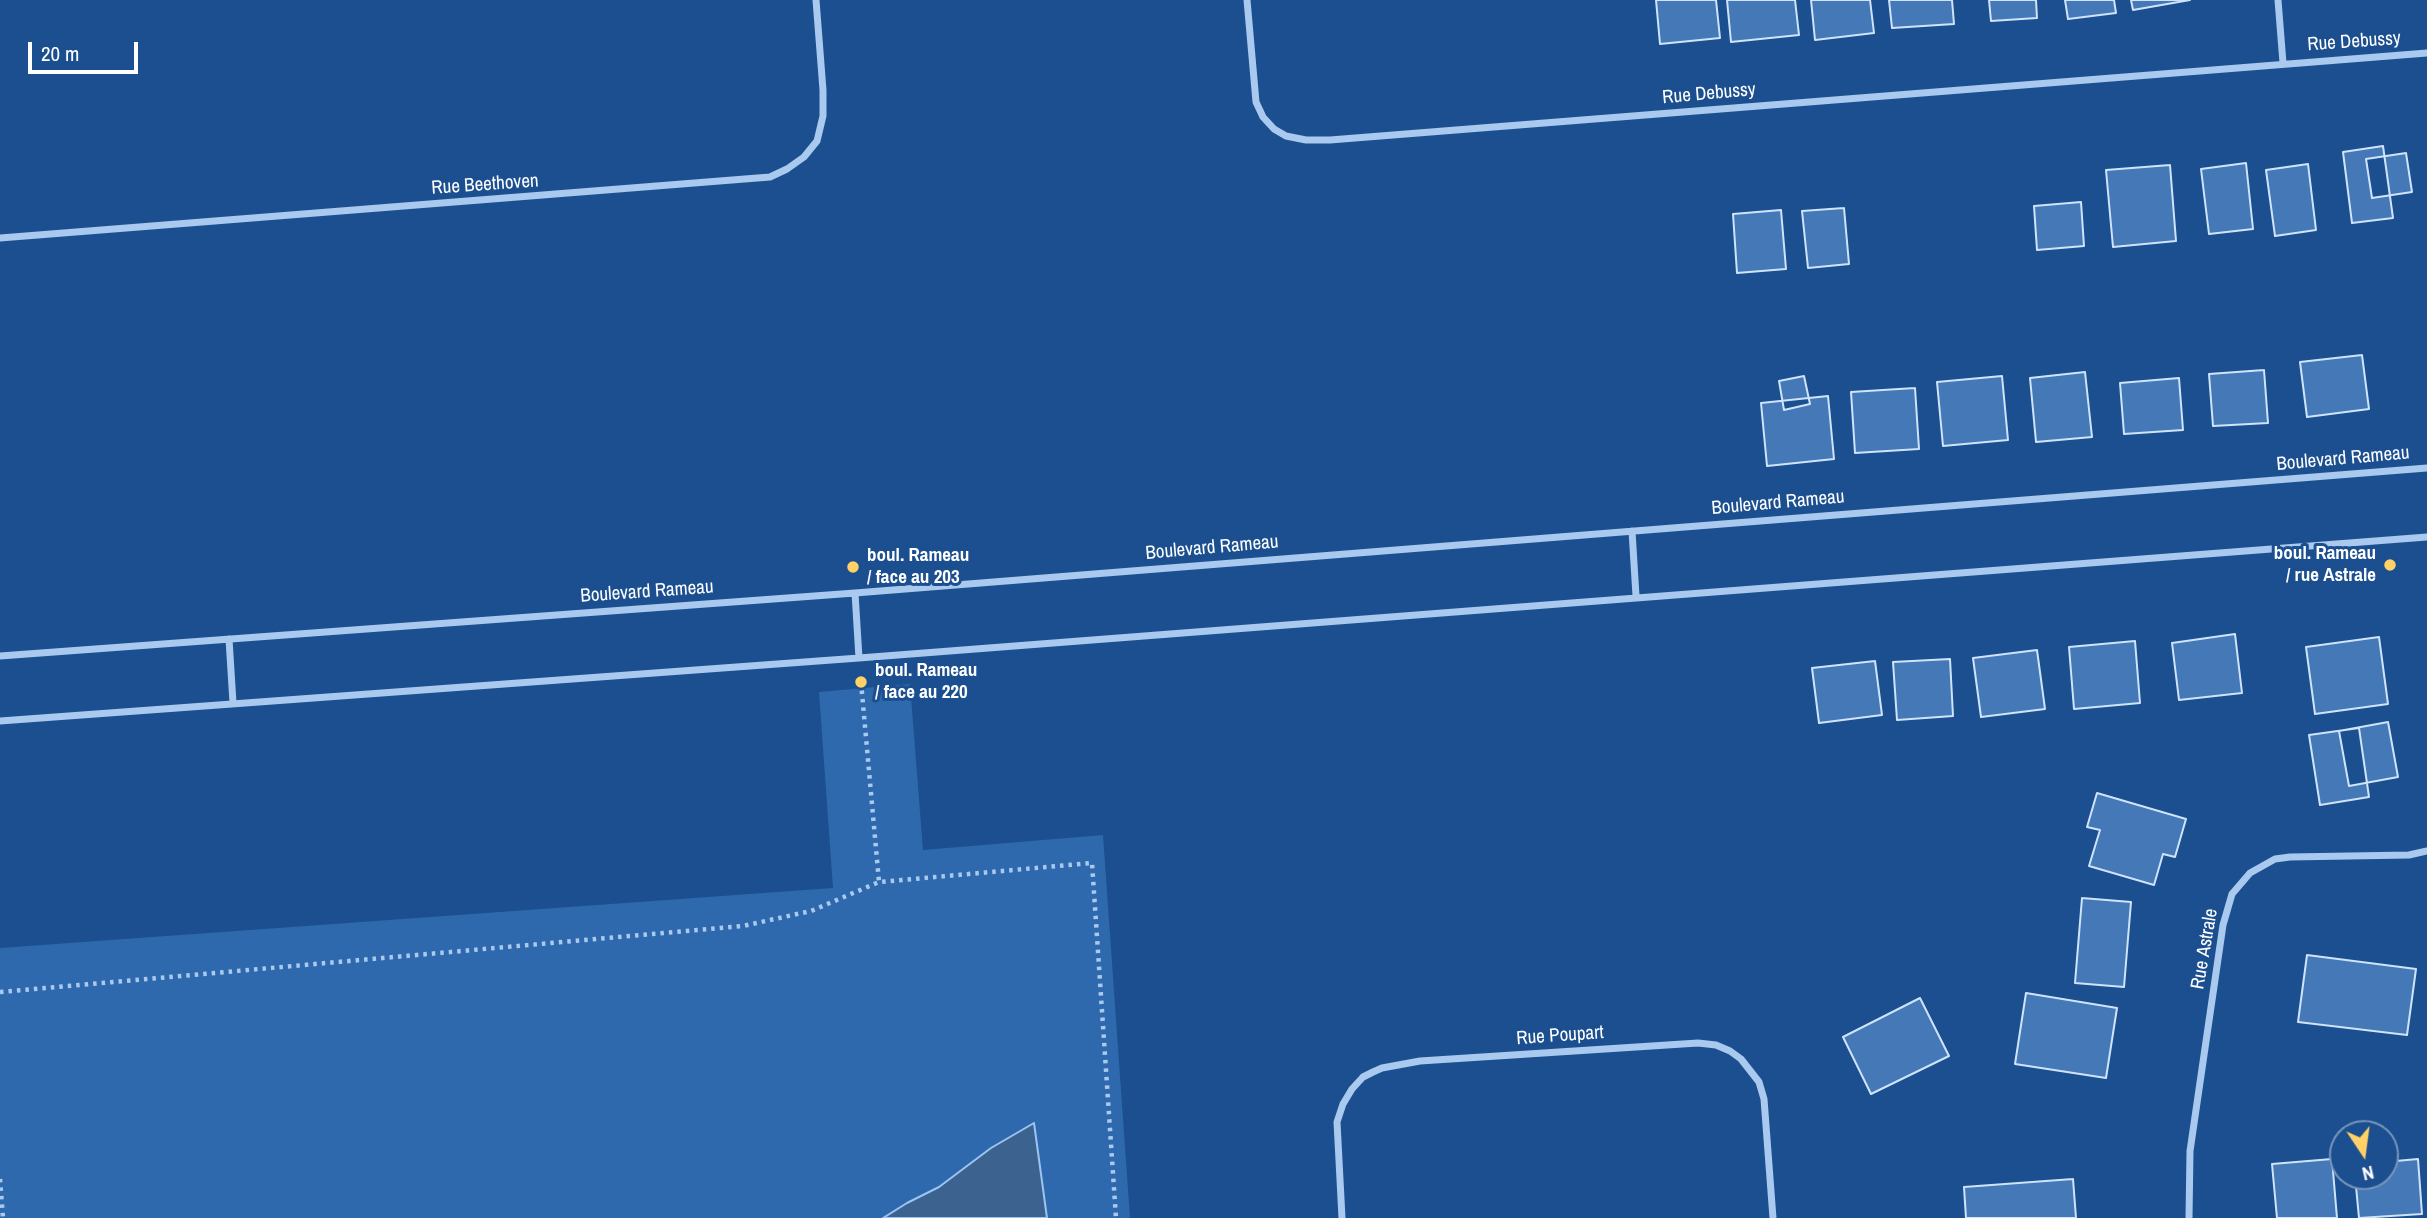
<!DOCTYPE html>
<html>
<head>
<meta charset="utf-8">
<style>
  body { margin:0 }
  #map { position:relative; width:2427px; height:1218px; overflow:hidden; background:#1b4f8f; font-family:"Archivo Narrow",sans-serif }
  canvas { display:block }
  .north { position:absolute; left:2329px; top:1120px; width:70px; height:70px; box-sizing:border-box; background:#1b4f8f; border:2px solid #7695bc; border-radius:50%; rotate:167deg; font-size:19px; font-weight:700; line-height:28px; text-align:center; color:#fff }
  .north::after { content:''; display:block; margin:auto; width:24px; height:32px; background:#ffd166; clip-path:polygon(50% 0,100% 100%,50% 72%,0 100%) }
  .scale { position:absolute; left:28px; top:42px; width:110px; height:32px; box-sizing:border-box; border:4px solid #fff; border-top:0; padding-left:9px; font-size:21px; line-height:24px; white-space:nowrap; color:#fff; -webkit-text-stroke:5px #1b4f8f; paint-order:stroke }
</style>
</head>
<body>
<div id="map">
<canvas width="2427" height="1218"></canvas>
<div class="north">N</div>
<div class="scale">20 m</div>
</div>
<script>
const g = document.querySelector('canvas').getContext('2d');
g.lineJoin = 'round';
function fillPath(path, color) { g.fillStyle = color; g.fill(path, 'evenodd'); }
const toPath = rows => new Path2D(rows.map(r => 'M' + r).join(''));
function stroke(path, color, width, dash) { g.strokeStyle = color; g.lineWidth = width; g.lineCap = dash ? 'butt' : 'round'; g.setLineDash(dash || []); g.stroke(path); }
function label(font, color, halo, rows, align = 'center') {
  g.font = font + ' "Archivo Narrow",sans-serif'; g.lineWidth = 6; g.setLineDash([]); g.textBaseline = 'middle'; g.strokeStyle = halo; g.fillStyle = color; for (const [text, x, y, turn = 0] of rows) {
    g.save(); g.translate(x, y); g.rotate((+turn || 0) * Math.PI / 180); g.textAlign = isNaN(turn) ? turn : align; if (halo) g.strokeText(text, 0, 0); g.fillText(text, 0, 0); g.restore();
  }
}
const green = toPath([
  [910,684,923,850,1103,835,1130,1218,0,1218,0,948,833,888,819,692]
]);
const water = toPath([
  [1034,1123,1047,1218,883,1218,907,1203,939,1187,991,1148,1034,1123]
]);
const building = toPath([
  [1656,0,1716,0,1720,38,1660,44,1656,0],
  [1727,0,1795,0,1799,35,1731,42,1727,0],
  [1811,0,1870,0,1874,33,1815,40,1811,0],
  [1889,0,1952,0,1954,24,1892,28,1889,0],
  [1989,0,2036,0,2037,18,1991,21,1989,0],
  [2065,0,2114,0,2116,13,2068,19,2065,0],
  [2131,0,2190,0,2133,10,2131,0],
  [2383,146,2393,218,2352,223,2343,152,2383,146],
  [2406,153,2412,192,2372,198,2366,159,2406,153],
  [2246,163,2253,229,2209,234,2201,169,2246,163],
  [2308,164,2316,230,2275,236,2266,170,2308,164],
  [2170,165,2176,241,2113,247,2106,170,2170,165],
  [2081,202,2084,246,2037,250,2034,206,2081,202],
  [1844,208,1849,264,1808,268,1802,211,1844,208],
  [1781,210,1786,269,1737,273,1733,214,1781,210],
  [2362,355,2369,409,2307,417,2300,362,2362,355],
  [2264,370,2268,423,2213,426,2209,374,2264,370],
  [2085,372,2092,437,2036,442,2030,378,2085,372],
  [1804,376,1810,404,1784,410,1779,381,1804,376],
  [2002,376,2008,440,1943,446,1937,382,2002,376],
  [2179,378,2183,430,2124,434,2120,383,2179,378],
  [1915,388,1919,449,1855,453,1851,392,1915,388],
  [1828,396,1834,459,1767,466,1761,403,1828,396],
  [2235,634,2242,693,2179,700,2172,643,2235,634],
  [2379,637,2388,704,2315,714,2306,647,2379,637],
  [2135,641,2140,703,2074,709,2069,647,2135,641],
  [2037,650,2045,709,1981,717,1973,658,2037,650],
  [1950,659,1953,716,1897,720,1893,662,1950,659],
  [1875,661,1882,715,1819,723,1812,668,1875,661],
  [2388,722,2398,777,2349,786,2339,731,2388,722],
  [2359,728,2369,797,2320,805,2309,735,2359,728],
  [2097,793,2186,819,2175,857,2163,854,2154,885,2089,866,2100,830,2087,827,2097,793],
  [2082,898,2131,902,2124,987,2075,983,2082,898],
  [2307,955,2416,969,2407,1035,2298,1022,2307,955],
  [2026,993,2117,1008,2106,1078,2015,1064,2026,993],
  [1920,998,1949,1056,1871,1094,1843,1037,1920,998],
  [2332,1159,2337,1218,2277,1218,2272,1164,2332,1159],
  [2418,1159,2422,1214,2359,1218,2355,1176,2385,1176,2385,1162,2418,1159],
  [2073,1179,2076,1218,1966,1218,1964,1187,2073,1179]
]);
const path = toPath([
  [861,682,879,882,1092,863,1116,1218],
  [0,992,743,926,811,911,879,882],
  [0,1179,3,1218]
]);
const street = toPath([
  [1247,0,1256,102,1263,117,1274,129,1286,136,1306,140,1330,140,2427,53],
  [2278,0,2283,63],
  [0,238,770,177,787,169,804,157,817,141,823,116,823,90,816,0],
  [1632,531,1636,596],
  [855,593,859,658],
  [229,639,233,703],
  [0,656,855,593,2427,468],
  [0,721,859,658,2427,537],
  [1342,1218,1337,1122,1343,1104,1352,1089,1363,1077,1373,1072,1382,1068,1420,1061,1698,1043,1716,1045,1730,1051,1741,1059,1759,1082,1764,1099,1773,1218],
  [2189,1218,2190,1151,2223,925,2232,894,2250,873,2275,859,2290,857,2409,855,2427,851]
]);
const markers = [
  [2390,565,7,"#ffd166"],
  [853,567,7,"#ffd166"],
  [861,682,7,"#ffd166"]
];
const streetNames = [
  ["Rue Debussy",2354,42,-4],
  ["Rue Debussy",1709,94,-5],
  ["Rue Beethoven",485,185,-4],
  ["Boulevard Rameau",2343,459,-5],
  ["Boulevard Rameau",1778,503,-5],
  ["Boulevard Rameau",1212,548,-5],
  ["Boulevard Rameau",647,592,-4],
  ["Rue Astrale",2205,949,-80],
  ["Rue Poupart",1560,1036,-4]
];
const poiNames = [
  ["boul. Rameau",2376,554,"right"],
  ["/ rue Astrale",2376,576,"right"],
  ["boul. Rameau",867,556],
  ["/ face au 203",867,578],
  ["boul. Rameau",875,671],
  ["/ face au 220",875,693]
];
fillPath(green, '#2e69ad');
fillPath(water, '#3c6290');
stroke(water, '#9cc4f0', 2);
fillPath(building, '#4478b7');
stroke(building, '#cfe3fa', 2);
stroke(path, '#a9c9ee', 4.5, [3.5, 5]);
stroke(street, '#a9c9ee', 7);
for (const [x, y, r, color] of markers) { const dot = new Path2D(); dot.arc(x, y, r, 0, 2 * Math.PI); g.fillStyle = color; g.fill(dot); stroke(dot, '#1b4f8f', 2.5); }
label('19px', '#fff', '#1b4f8f', streetNames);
label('bold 19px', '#fff', '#1b4f8f', poiNames, 'left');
</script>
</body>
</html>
